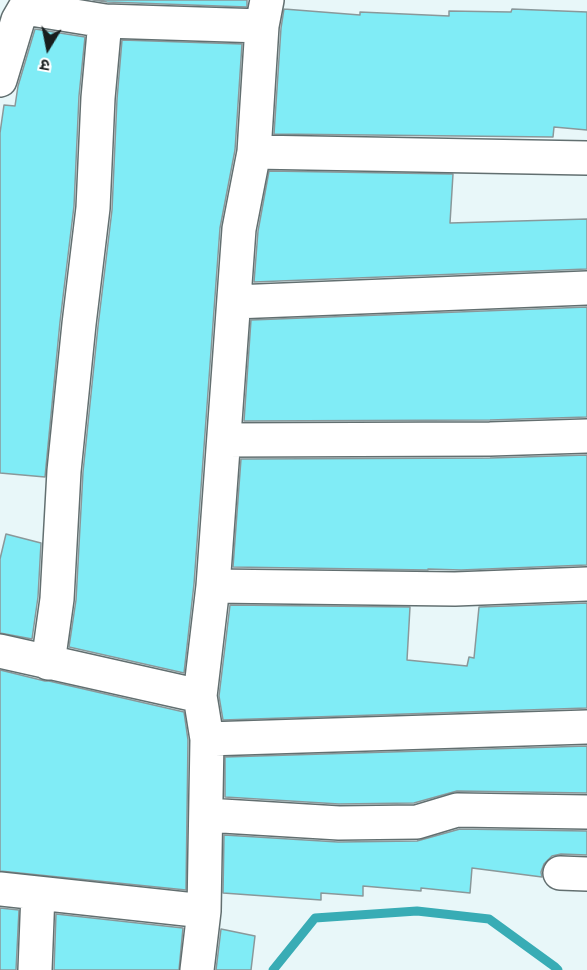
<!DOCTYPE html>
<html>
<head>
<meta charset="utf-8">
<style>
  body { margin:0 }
  #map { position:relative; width:587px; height:970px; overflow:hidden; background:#e8f7f9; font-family:Barlow,"Noto Sans Devanagari",sans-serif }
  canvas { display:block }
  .north { position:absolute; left:18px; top:18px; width:60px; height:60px; -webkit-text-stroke:4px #fff; paint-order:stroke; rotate:190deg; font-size:16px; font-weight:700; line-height:24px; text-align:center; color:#181e1e }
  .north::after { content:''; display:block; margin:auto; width:21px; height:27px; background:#181e1e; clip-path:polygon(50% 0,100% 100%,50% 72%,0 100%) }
</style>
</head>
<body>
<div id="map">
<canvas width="587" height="970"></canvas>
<div class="north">उ</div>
</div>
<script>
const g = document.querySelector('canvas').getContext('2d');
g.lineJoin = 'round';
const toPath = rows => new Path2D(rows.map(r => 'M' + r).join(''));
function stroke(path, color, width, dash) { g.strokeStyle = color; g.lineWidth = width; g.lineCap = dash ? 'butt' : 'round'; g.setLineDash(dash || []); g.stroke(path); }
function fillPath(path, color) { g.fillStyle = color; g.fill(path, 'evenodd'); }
const stream = toPath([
  [273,970,315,918,417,911,489,919,555,967,558,970]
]);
const building = toPath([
  [93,0,247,0,247,7,107,2,93,0],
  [284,9,360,15,360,12,449,16,449,11,511,12,512,9,587,12,587,130,554,127,553,137,274,134,281,28,284,9],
  [35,29,85,37,79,96,74,206,60,322,45,477,0,473,0,133,4,105,15,106,18,86,35,29],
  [122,40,242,44,235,150,220,228,194,584,184,673,69,647,76,600,83,472,98,326,112,210,117,99,122,40],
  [269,171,453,174,450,223,587,219,587,269,254,282,258,231,269,171],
  [587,307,587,417,490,420,244,421,251,320,587,307],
  [587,455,587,565,461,570,428,569,428,570,233,567,241,459,490,458,587,455],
  [6,534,41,543,38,597,32,639,0,633,0,559,6,534],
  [587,603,587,708,223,720,219,696,230,605,410,607,407,660,467,666,469,657,474,658,479,607,587,603],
  [0,670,45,681,49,681,184,712,188,740,186,890,0,871,0,670],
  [587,746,587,793,457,791,414,803,339,804,225,797,225,757,587,746],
  [460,829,587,831,587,855,561,854,552,856,544,864,541,872,542,877,472,868,470,893,421,888,421,891,363,886,363,896,321,893,321,900,223,893,224,835,338,842,417,841,460,829],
  [0,908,19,910,16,970,0,970,0,908],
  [56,914,183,928,179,970,54,970,56,914],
  [221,929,255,936,251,970,216,970,221,929]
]);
const minor = toPath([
  [0,80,18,20,25,8,105,21,262,26],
  [254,152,587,158],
  [234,302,587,288],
  [224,440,490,439,587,436],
  [213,586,455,589,587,584],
  [0,651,200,696],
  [48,663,57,599,64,471,79,324,93,208,98,98,105,21],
  [207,739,587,727],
  [206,815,339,823,417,822,457,810,587,812],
  [560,873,587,874],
  [0,889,204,911],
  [35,970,38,893],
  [197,970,204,911,207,739,200,696,213,586,239,229,254,152,262,26,267,0]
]);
stroke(stream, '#38acb5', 9);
fillPath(building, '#80ecf6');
stroke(building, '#8a989a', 1.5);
stroke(minor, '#626f70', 36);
stroke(minor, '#fff', 33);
</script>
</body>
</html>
